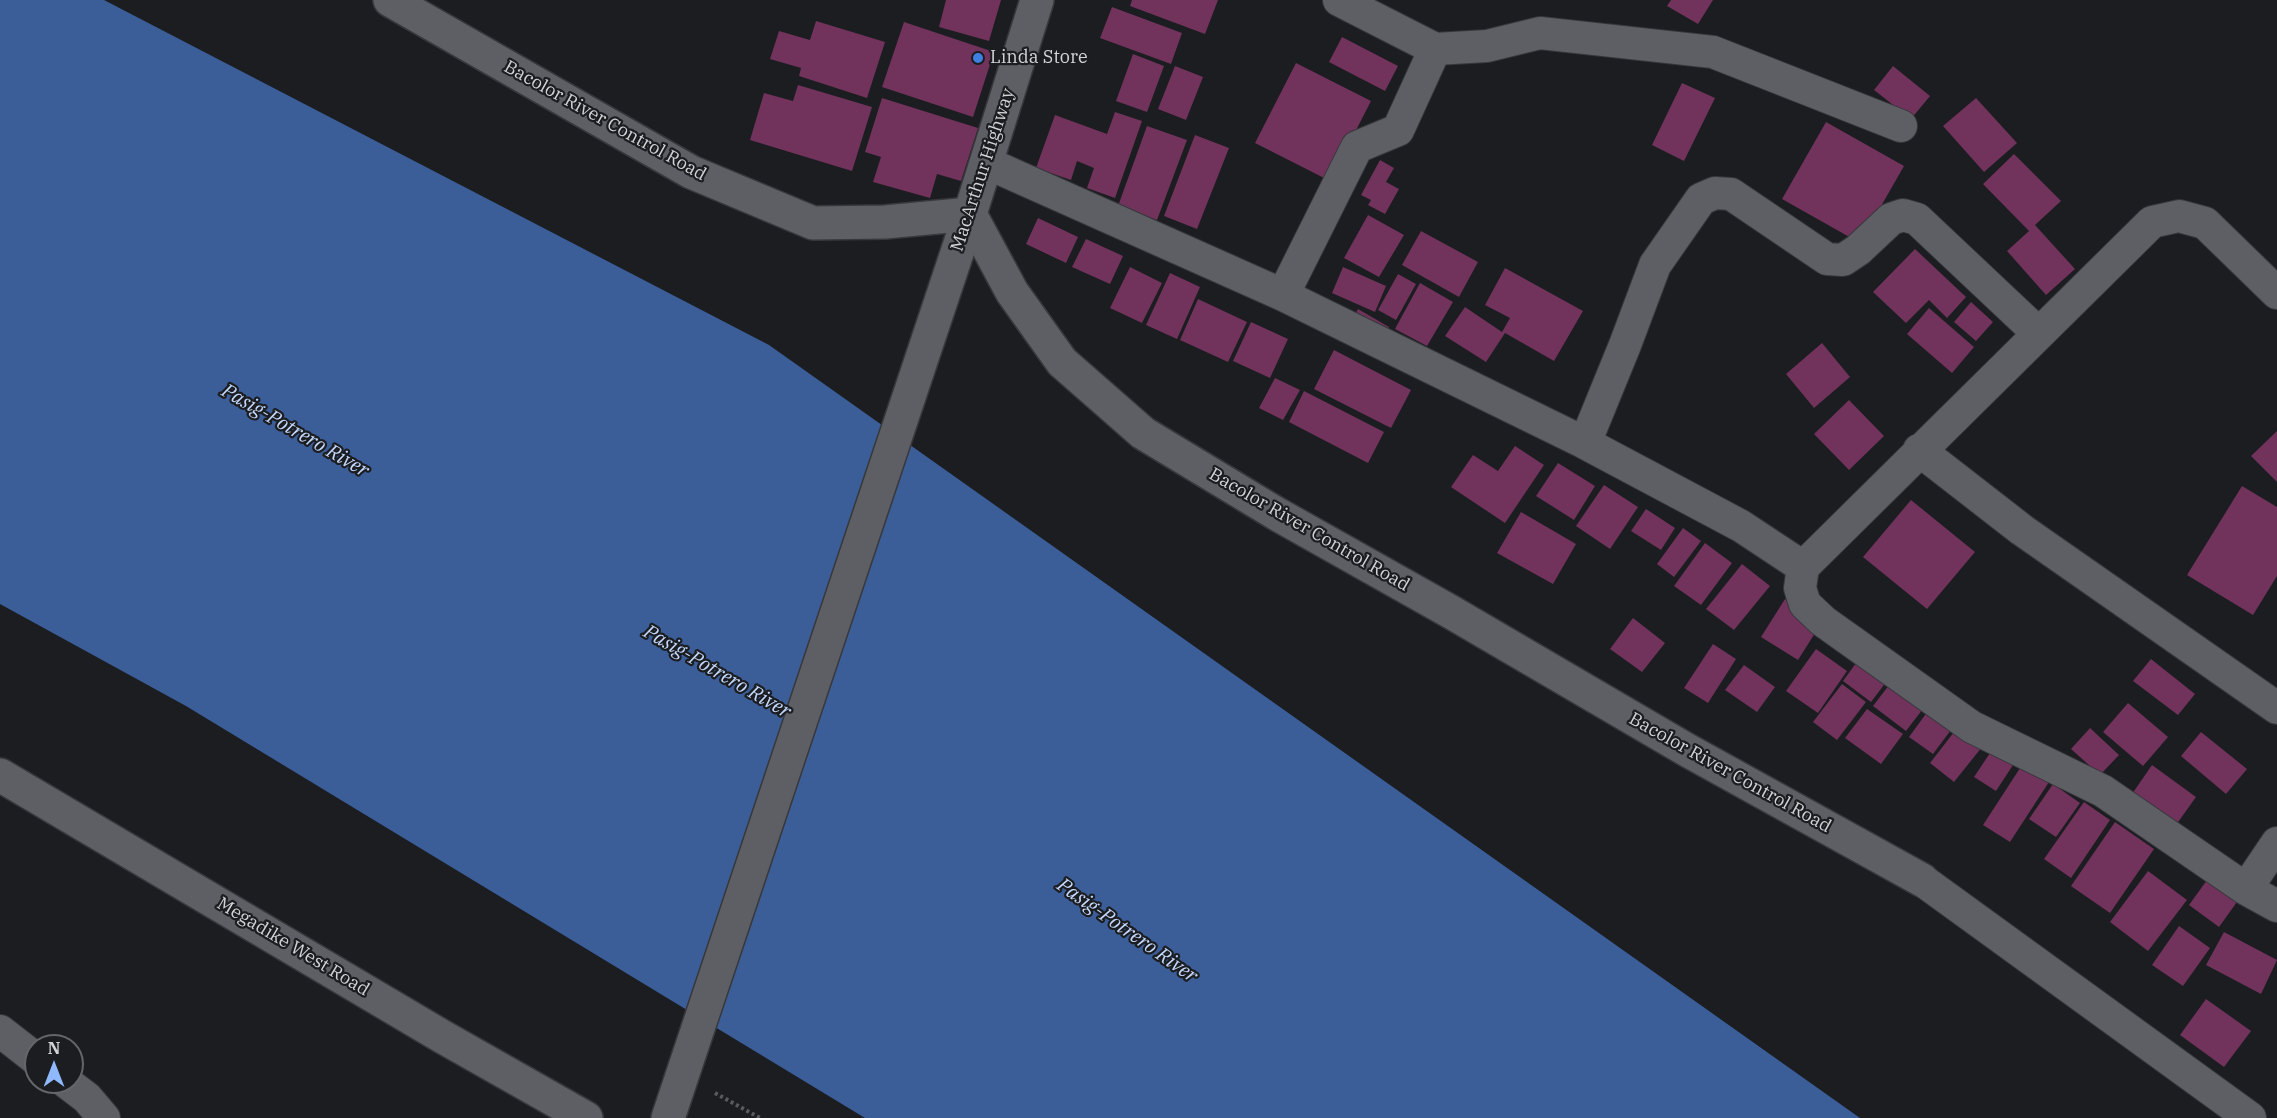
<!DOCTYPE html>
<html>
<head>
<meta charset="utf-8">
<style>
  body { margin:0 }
  #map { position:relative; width:2277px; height:1118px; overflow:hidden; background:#1b1d21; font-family:"IBM Plex Serif",serif }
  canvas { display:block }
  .north { position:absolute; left:24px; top:1034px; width:60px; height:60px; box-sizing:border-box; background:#1b1d21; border:2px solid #646669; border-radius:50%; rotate:0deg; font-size:16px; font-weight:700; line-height:24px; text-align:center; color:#d1d3d5 }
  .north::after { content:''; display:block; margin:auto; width:21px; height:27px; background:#90b8fd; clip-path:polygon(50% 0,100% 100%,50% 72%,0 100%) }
</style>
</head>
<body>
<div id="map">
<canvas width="2277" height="1118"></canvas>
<div class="north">N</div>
</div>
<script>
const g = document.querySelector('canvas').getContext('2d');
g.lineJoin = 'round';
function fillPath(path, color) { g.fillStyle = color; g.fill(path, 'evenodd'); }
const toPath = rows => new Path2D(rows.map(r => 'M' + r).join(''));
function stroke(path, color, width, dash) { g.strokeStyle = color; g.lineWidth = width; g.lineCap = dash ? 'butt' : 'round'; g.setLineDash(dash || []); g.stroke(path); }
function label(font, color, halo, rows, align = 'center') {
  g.font = font + ' "IBM Plex Serif",serif'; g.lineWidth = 4.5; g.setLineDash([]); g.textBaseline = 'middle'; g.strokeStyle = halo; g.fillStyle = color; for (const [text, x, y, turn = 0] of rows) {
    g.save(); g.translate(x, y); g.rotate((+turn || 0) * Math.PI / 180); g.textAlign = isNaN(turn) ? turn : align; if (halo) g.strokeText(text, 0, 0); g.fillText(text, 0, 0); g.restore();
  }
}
const water = toPath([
  [0,0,104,0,769,345,1860,1118,865,1118,186,706,0,604]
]);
const building = toPath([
  [946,0,1001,0,989,41,939,27],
  [1132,0,1218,0,1205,34,1130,6],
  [1671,0,1713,0,1698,24,1667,6],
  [1112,7,1182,33,1171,64,1100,38],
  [816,21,885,42,867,98,799,76,801,68,770,59,779,31,810,40],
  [904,22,994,52,973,117,882,87],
  [1342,37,1398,66,1385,91,1329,62],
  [1133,54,1164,66,1147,112,1116,101],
  [1296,63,1371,101,1330,181,1255,143],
  [1175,66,1203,77,1186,120,1158,109],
  [1893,66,1930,96,1911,119,1874,90],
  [1682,83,1715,98,1684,161,1652,145],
  [798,85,872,107,852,171,750,140,764,93,793,101],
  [882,98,978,128,961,181,937,174,930,198,873,182,881,157,865,152],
  [1976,98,2017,143,1984,172,1943,126],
  [1115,112,1142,121,1115,198,1087,188,1094,168,1077,161,1071,180,1036,168,1055,115,1107,134],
  [1826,122,1904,166,1860,243,1782,199],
  [1147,126,1187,140,1157,220,1118,206],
  [1195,135,1229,148,1197,229,1164,216],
  [2014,154,2061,201,2035,225,2075,269,2046,295,2007,251,2029,231,1983,184],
  [1380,160,1394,168,1386,182,1399,189,1385,214,1368,205,1371,200,1361,195],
  [1368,215,1404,235,1379,277,1344,258],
  [1038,218,1078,237,1066,263,1026,244],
  [1421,231,1478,262,1459,297,1402,265],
  [1086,239,1123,256,1110,284,1072,267],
  [1915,249,1966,297,1947,318,1929,300,1906,323,1873,292],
  [1130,267,1162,283,1142,323,1110,308],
  [1343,267,1386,286,1375,312,1332,293],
  [1505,268,1583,311,1554,361,1505,333,1486,362,1445,336,1465,307,1502,332,1510,318,1485,305],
  [1170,273,1200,287,1177,339,1146,325],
  [1398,274,1416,284,1396,320,1378,310],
  [1420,283,1453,302,1427,346,1395,329],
  [1198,299,1247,322,1228,362,1180,340],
  [1971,302,1993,322,1976,341,1954,322],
  [1929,308,1974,347,1952,373,1907,334],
  [1358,309,1389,327,1385,336,1353,318],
  [1251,322,1288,339,1270,378,1233,361],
  [1822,343,1850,377,1814,408,1786,374],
  [1334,350,1411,390,1391,428,1314,389],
  [1275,378,1300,390,1283,420,1259,408],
  [1304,391,1384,432,1368,463,1289,422],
  [1849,400,1884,436,1849,470,1814,434],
  [2277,431,2277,482,2251,456],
  [1515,446,1544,465,1505,523,1451,487,1473,455,1498,471],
  [1558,463,1595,486,1574,520,1536,496],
  [1604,485,1638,507,1610,549,1576,526],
  [2242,486,2277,507,2277,576,2253,615,2187,575],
  [1911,500,1975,552,1927,609,1863,557],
  [1646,509,1675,528,1661,550,1631,531],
  [1521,512,1576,544,1553,584,1497,553],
  [1683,528,1701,541,1674,577,1657,564],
  [1705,543,1732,563,1701,605,1674,586],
  [1742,564,1770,586,1734,630,1706,609],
  [1785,599,1822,622,1798,660,1761,637],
  [1633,618,1665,643,1642,672,1610,649],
  [1713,644,1736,659,1708,703,1684,688],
  [1816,649,1847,671,1818,713,1786,691],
  [1864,652,1893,673,1871,702,1843,681],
  [2151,659,2195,694,2178,715,2133,681],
  [1744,665,1775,687,1757,712,1725,690],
  [1896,676,1929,701,1906,731,1873,706],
  [1842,684,1866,702,1837,740,1813,722],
  [2128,703,2168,737,2143,766,2103,732],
  [1933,704,1957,722,1933,754,1909,737],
  [1867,709,1903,734,1881,764,1845,738],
  [1961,723,1986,742,1954,782,1930,763],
  [2090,728,2119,755,2100,775,2071,749],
  [2201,732,2247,769,2226,794,2181,756],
  [1994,747,2015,762,1996,791,1974,777],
  [2022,765,2049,782,2010,842,1983,825],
  [2152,765,2196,797,2176,825,2132,794],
  [2053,784,2080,803,2056,837,2029,819],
  [2084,802,2110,820,2071,878,2044,859],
  [2115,822,2154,849,2110,913,2071,886],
  [2148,871,2187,900,2148,951,2110,922],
  [2207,880,2237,902,2219,927,2189,905],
  [2179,926,2210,948,2183,986,2152,965],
  [2224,932,2277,960,2261,994,2206,965],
  [2206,999,2251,1031,2224,1067,2180,1035]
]);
const path = toPath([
  [715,1093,760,1118]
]);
const minor = toPath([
  [1339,0,1435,49],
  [987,163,1283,295,1585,443,1741,526,1803,567],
  [2277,293,2205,223,2179,216,2152,222,1803,567,1800,588,1805,604,1823,621,1972,727,2103,791,2246,889,2277,906],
  [1283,295,1357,147,1398,130,1435,49,1487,46,1540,33,1713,52,1901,126],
  [1585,443,1625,345,1655,265,1701,199,1715,193,1731,194,1827,259,1843,260,1858,250,1891,219,1903,215,1917,219,2038,333],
  [1919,450,2022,530,2277,708],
  [1922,880,2250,1118],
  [2246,889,2277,843],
  [0,1031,36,1059],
  [66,1082,87,1098,104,1118]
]);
const tertiary = toPath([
  [390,0,691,172,813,223,885,222,970,214,1012,292,1062,362,1143,433,1277,514,1451,612,1687,750,1922,880],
  [0,775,443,1037,586,1118]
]);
const secondary = toPath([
  [668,1118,970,214,1037,0]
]);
const markers = [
  [978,58,6,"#3f7fe0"]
];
const poiNames = [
  ["Linda Store",990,58]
];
const streetNames = [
  ["Bacolor River Control Road",605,121,29],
  ["MacArthur Highway",983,170,-72],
  ["Bacolor River Control Road",1309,530,30],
  ["Bacolor River Control Road",1730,773,29],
  ["Megadike West Road",293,947,31]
];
const waterNames = [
  ["Pasig-Potrero River",295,431,30],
  ["Pasig-Potrero River",717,672,30],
  ["Pasig-Potrero River",1127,931,35]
];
fillPath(water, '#3b5e99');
fillPath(building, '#71325b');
stroke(minor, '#37383b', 34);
stroke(tertiary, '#37383b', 36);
stroke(secondary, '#37383b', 36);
stroke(path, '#595b5f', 4, [3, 3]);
stroke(minor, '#5d5f64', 32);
stroke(tertiary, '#5d5f64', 33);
stroke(secondary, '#5d5f64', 33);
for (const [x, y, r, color] of markers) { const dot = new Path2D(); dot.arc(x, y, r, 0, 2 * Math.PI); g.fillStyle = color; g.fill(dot); stroke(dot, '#1b1d21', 2); }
label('18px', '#d1d3d5', '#1b1d21', poiNames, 'left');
label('18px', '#d1d3d5', '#1b1d21', streetNames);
label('italic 20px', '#c3d8fb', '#1b1d21', waterNames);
</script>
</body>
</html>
